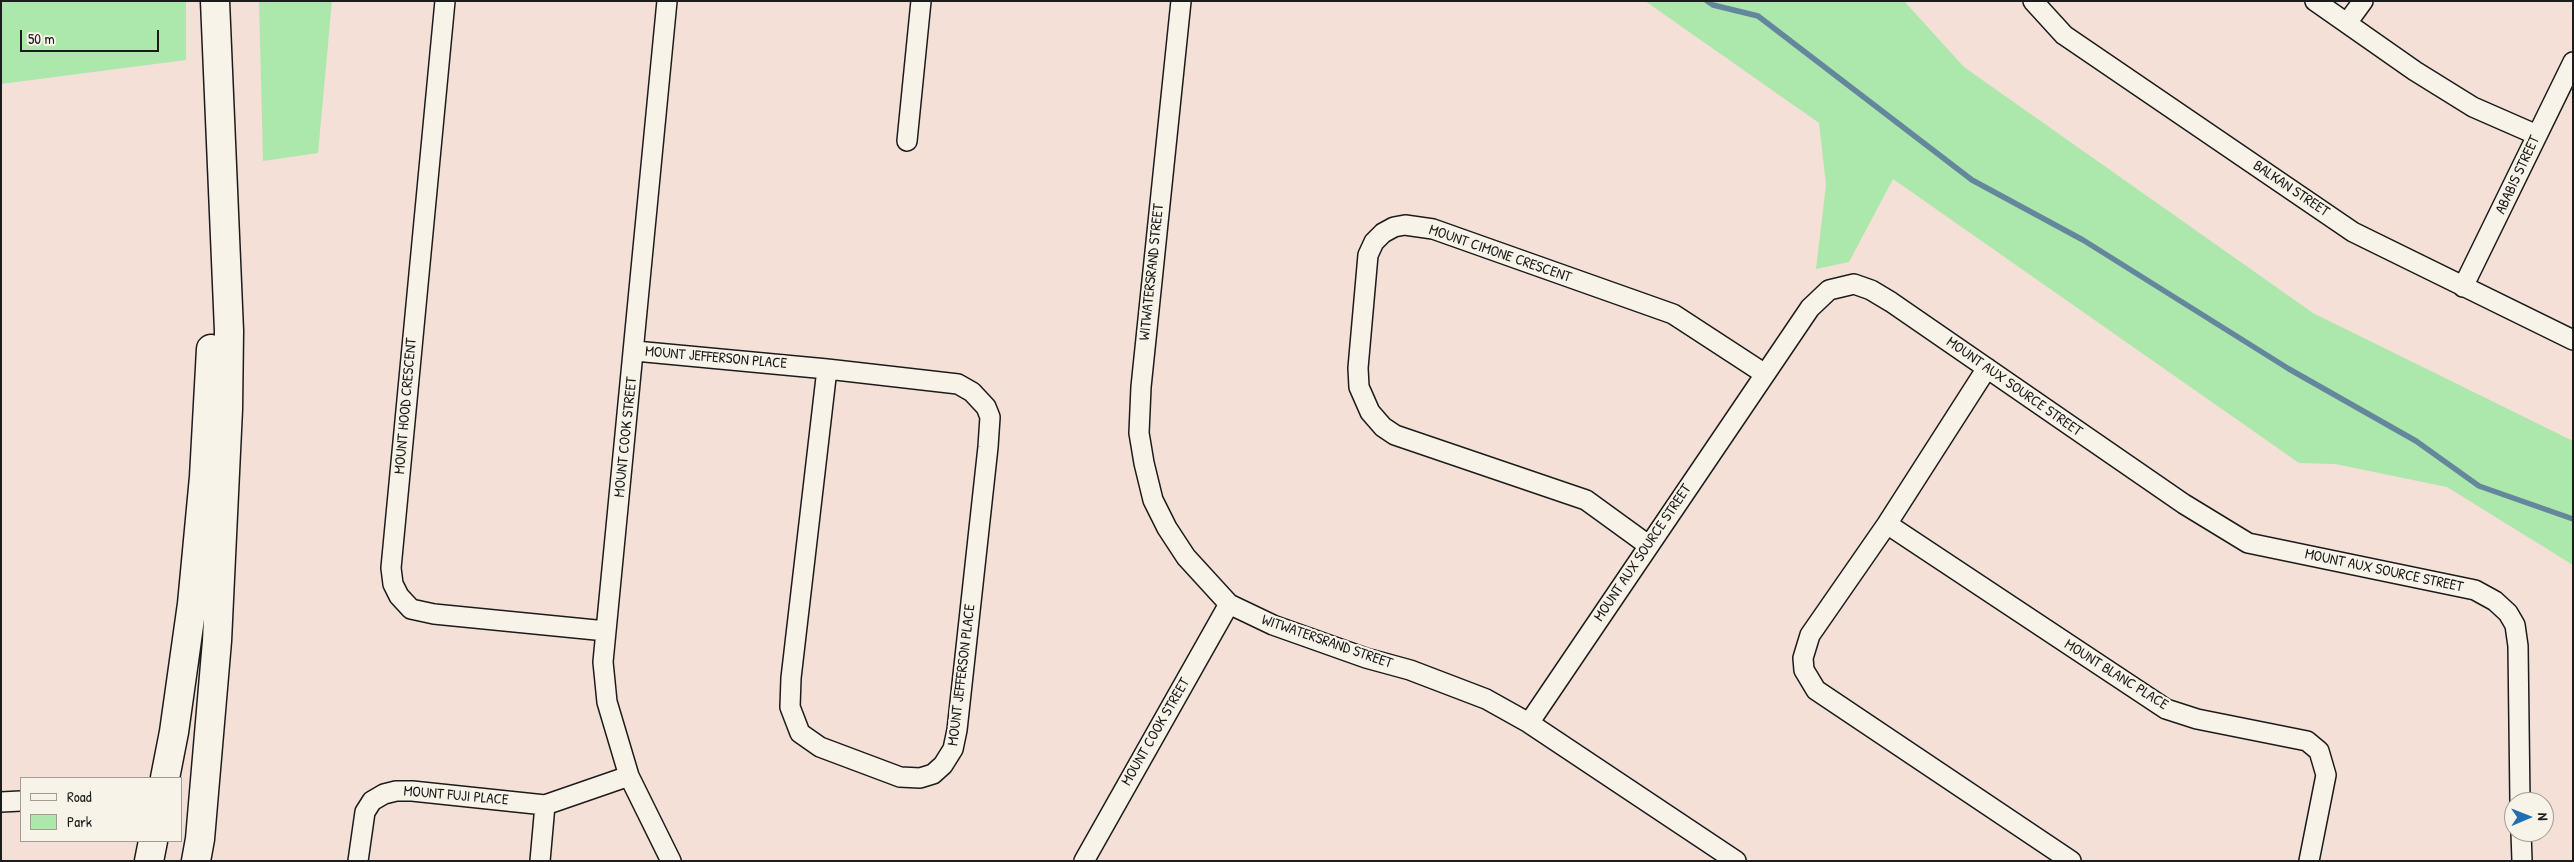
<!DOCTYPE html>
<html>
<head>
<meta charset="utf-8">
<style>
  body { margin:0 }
  #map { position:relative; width:2574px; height:862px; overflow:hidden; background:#f5e0d8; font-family:"Patrick Hand",sans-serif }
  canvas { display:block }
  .frame { position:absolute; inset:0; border:2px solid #1c1c1c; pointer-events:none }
  .legend { position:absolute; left:20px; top:777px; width:162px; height:65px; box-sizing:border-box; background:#f7f3e8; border:1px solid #9f9d96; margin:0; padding:6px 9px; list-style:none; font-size:15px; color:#1c1c1c }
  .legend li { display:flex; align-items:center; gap:10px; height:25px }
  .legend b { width:25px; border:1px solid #9f9d96 }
  .north { position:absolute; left:2504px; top:792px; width:50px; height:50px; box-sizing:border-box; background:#f7f3e8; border:1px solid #9f9d96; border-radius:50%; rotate:89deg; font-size:14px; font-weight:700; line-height:20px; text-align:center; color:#1c1c1c }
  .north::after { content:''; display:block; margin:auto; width:18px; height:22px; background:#1f6fb2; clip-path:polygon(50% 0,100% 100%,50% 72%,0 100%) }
  .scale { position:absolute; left:20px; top:30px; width:139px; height:22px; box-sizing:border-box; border:2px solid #1c1c1c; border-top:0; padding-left:6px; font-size:15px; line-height:18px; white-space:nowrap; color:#1c1c1c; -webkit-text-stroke:4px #f7f3e8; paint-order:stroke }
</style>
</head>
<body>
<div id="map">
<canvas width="2574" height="862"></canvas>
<div class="frame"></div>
<ul class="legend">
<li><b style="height:6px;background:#f7f3e8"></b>Road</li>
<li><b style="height:14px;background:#ace7ac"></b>Park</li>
</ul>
<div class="north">N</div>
<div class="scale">50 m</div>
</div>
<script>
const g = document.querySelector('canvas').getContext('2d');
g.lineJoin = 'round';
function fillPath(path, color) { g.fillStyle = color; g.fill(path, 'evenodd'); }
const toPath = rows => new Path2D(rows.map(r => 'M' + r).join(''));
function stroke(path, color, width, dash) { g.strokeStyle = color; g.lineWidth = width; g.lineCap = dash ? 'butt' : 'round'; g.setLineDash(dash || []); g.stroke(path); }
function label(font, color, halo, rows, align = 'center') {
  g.font = font + ' "Patrick Hand",sans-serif'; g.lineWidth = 4.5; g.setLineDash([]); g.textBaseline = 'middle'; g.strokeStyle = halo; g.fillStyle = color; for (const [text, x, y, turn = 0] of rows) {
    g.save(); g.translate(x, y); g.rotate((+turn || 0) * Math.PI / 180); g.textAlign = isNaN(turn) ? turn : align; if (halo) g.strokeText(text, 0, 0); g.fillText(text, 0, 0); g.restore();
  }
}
const green = toPath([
  [1,1,186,1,186,60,1,84],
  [259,1,332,1,318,153,263,161],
  [1645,1,1904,1,1964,67,2313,313,2573,441,2573,565,2447,487,2335,464,2299,463,1893,179,1849,262,1816,269,1826,185,1819,123]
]);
const stream = toPath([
  [1707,1,1713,5,1758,16,1972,180,2083,240,2289,369,2416,441,2479,486,2573,519]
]);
const street = toPath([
  [445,1,391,568,393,584,399,596,411,609,434,614,606,631],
  [667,1,603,662,607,702,629,776,671,861],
  [1181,1,1141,387,1139,433,1144,463,1153,500,1167,528,1186,557,1229,604,1273,625,1366,658,1410,670,1486,699,1529,723,1736,861],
  [2033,1,2064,35,2353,232,2573,340],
  [2315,1,2415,71,2473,107,2537,135],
  [2347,23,2363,1],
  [907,141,921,1],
  [2463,287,2573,62],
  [635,351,827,369,958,384,972,392,986,407,990,417,988,447,957,730,953,749,943,765,933,774,920,778,900,777,820,747,800,733,790,707,791,678,827,369],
  [1987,368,1887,524,1810,635,1803,658,1804,670,1816,690,2071,861],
  [1887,524,2166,709,2197,719,2307,741,2319,751,2326,775,2309,861],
  [1648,545,1586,500,1395,435,1383,427,1370,412,1359,387,1358,368,1368,255,1374,242,1383,233,1394,227,1405,225,1433,229,1673,314,1765,374],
  [1529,723,1810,308,1829,290,1854,284,1871,290,1891,302,2184,504,2248,543,2475,590,2495,601,2508,613,2515,625,2518,646,2520,802],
  [1,802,21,801],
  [2521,832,2522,861],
  [358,861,365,812,372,801,384,794,396,791,412,791,545,805],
  [540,861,545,805,629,776],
  [1084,861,1229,604]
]);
const secondary = toPath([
  [165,778,174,732,192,604,204,477,211,349],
  [149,861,153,841],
  [196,861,200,839,217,641,228,409,229,331,215,1]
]);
const streetNames = [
  ["ABABIS STREET",2518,175,-65],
  ["BALKAN STREET",2291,189,34],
  ["MOUNT CIMONE CRESCENT",1500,254,19],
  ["WITWATERSRAND STREET",1152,272,-84],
  ["MOUNT JEFFERSON PLACE",716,358,5],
  ["MOUNT AUX SOURCE STREET",2014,387,35],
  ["MOUNT HOOD CRESCENT",406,406,-85],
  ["MOUNT COOK STREET",626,437,-84],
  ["MOUNT AUX SOURCE STREET",1643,553,-56],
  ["MOUNT AUX SOURCE STREET",2384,571,12],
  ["WITWATERSRAND STREET",1327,642,19],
  ["MOUNT JEFFERSON PLACE",962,675,-83],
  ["MOUNT BLANC PLACE",2116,675,32],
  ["MOUNT COOK STREET",1156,732,-60],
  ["MOUNT FUJI PLACE",456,796,5]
];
fillPath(green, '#ace7ac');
stroke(stream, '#65879e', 5.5);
stroke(street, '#1c1c1c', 22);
stroke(secondary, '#1c1c1c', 31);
stroke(street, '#f7f3e8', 19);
stroke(secondary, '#f7f3e8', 28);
label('15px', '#1c1c1c', '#f7f3e8', streetNames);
</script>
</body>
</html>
